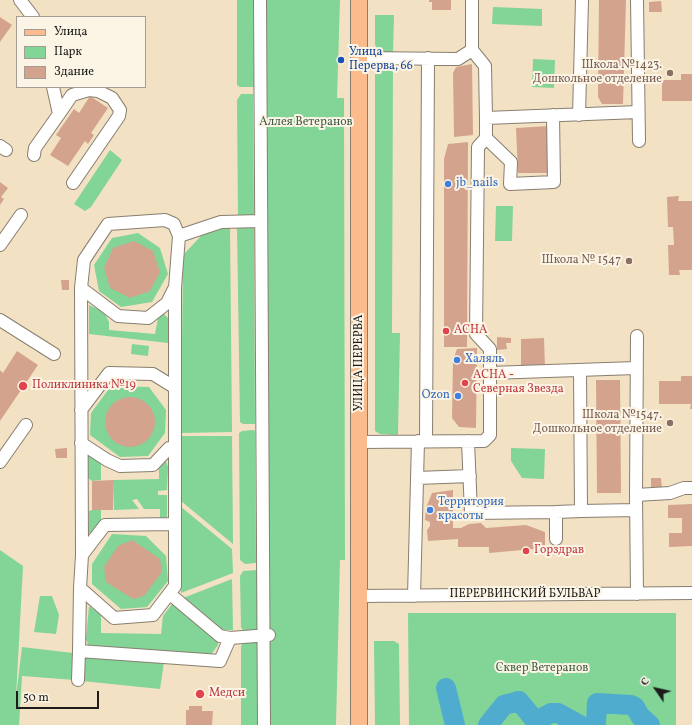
<!DOCTYPE html>
<html>
<head>
<meta charset="utf-8">
<style>
  body { margin:0 }
  #map { position:relative; width:692px; height:725px; overflow:hidden; background:#f3e1c3; font-family:Vollkorn,serif }
  canvas { display:block }
  .legend { position:absolute; left:16px; top:16px; width:130px; height:72px; box-sizing:border-box; background:#fcf5e5; border:1px solid #a29e95; margin:0; padding:5px 7px; list-style:none; font-size:12px; color:#1c1c1c }
  .legend li { display:flex; align-items:center; gap:8px; height:20px }
  .legend b { width:20px; border:1px solid #a29e95 }
  .north { position:absolute; left:636px; top:669px; width:40px; height:40px; -webkit-text-stroke:3px #fcf5e5; paint-order:stroke; rotate:304deg; font-size:11px; font-weight:700; line-height:16px; text-align:center; color:#1c1c1c }
  .north::after { content:''; display:block; margin:auto; width:14px; height:18px; background:#1c1c1c; clip-path:polygon(50% 0,100% 100%,50% 72%,0 100%) }
  .scale { position:absolute; left:16px; top:691px; width:83px; height:18px; box-sizing:border-box; border:2px solid #1c1c1c; border-top:0; padding-left:5px; font-size:12px; line-height:14px; white-space:nowrap; color:#1c1c1c; -webkit-text-stroke:3px #fcf5e5; paint-order:stroke }
</style>
</head>
<body>
<div id="map">
<canvas width="692" height="725"></canvas>
<ul class="legend">
<li><b style="height:5px;background:#fbbb8c"></b>Улица</li>
<li><b style="height:11px;background:#82d596"></b>Парк</li>
<li><b style="height:11px;background:#d3a38d"></b>Здание</li>
</ul>
<div class="north">С</div>
<div class="scale">50 m</div>
</div>
<script>
const g = document.querySelector('canvas').getContext('2d');
g.lineJoin = 'round';
function fillPath(path, color) { g.fillStyle = color; g.fill(path, 'evenodd'); }
const toPath = rows => new Path2D(rows.map(r => 'M' + r).join(''));
function stroke(path, color, width, dash) { g.strokeStyle = color; g.lineWidth = width; g.lineCap = dash ? 'butt' : 'round'; g.setLineDash(dash || []); g.stroke(path); }
function label(font, color, halo, rows, align = 'center') {
  g.font = font + ' Vollkorn,serif'; g.lineWidth = 4; g.setLineDash([]); g.textBaseline = 'middle'; g.strokeStyle = halo; g.fillStyle = color; for (const [text, x, y, turn = 0] of rows) {
    g.save(); g.translate(x, y); g.rotate((+turn || 0) * Math.PI / 180); g.textAlign = isNaN(turn) ? turn : align; if (halo) g.strokeText(text, 0, 0); g.fillText(text, 0, 0); g.restore();
  }
}
const green = toPath([
  [237,0,253,0,254,87,240,87,237,85],
  [263,0,340,0,337,98,344,98,345,560,340,560,336,725,269,725,267,90],
  [493,7,542,9,542,26,492,24],
  [375,15,394,15,393,52,379,52,375,45],
  [533,59,555,60,554,88,532,87],
  [393,63,392,333,400,333,398,435,380,434,375,431,375,71,378,64],
  [241,94,253,94,254,217,238,217,237,100],
  [110,150,122,160,91,207,85,211,74,204],
  [496,206,513,206,512,241,495,241],
  [251,225,254,228,255,424,243,424,240,422,237,227],
  [230,226,232,432,181,433,183,255,201,236,217,229],
  [138,233,160,248,168,274,152,302,121,307,99,291,94,265,112,238],
  [89,305,104,312,109,322,109,330,155,334,158,318,164,314,169,319,168,343,89,334],
  [132,344,149,346,148,356,131,354],
  [111,386,149,387,166,410,165,433,148,456,120,457,90,435,91,413],
  [253,430,255,431,256,563,245,564,240,560,239,433,242,431],
  [181,436,232,436,233,544,181,501],
  [511,448,545,449,544,479,522,478,511,461],
  [93,455,101,460,101,480,92,481,87,477,88,456],
  [166,461,168,467,167,490,158,491,158,495,167,495,167,517,160,518,160,509,144,509,137,499,132,500,139,509,114,510,114,480,159,479,159,469,162,463],
  [180,506,232,549,233,573,181,593],
  [92,510,101,510,101,522,94,533,88,533,89,511],
  [112,534,146,536,166,556,168,581,147,607,121,609,92,584,92,564],
  [0,550,23,566,16,697,22,647,73,653,75,680,22,676,19,725,0,725],
  [257,570,257,632,244,632,241,627,240,576,243,571],
  [232,579,233,630,222,630,183,598],
  [40,596,52,596,59,615,56,634,34,632],
  [172,604,175,604,218,640,218,645,210,656,88,645,86,639,89,606,101,615,101,633,161,634,163,616],
  [408,613,676,613,676,725,409,725],
  [374,641,394,641,399,644,400,725,375,725],
  [244,642,257,643,258,725,241,725,241,646],
  [84,656,164,662,160,689,82,681]
]);
const river = toPath([
  [446,688,455,725],
  [488,725,504,705,519,701,533,718,540,719,551,713,558,713,580,725],
  [594,725,596,723,597,703,631,705,635,707,640,716,650,725]
]);
const building = toPath([
  [429,0,451,0,451,10,432,10,432,2,429,2],
  [599,0,626,0,623,104,602,104,598,97],
  [661,1,662,12,649,12,649,2],
  [0,17,12,25,0,42],
  [472,64,473,135,454,137,453,73,456,67],
  [681,74,692,74,692,101,662,101,662,80,681,80],
  [90,96,108,108,91,133,94,135,88,144,85,141,68,166,50,155,61,138,56,135,74,109,79,113],
  [549,126,550,173,518,173,516,128],
  [468,142,467,347,444,347,444,159,448,144],
  [0,182,8,188,1,197,4,199,0,205],
  [679,196,678,201,692,201,692,270,679,270,680,275,669,275,668,245,674,245,673,227,668,227,667,197],
  [134,241,153,251,160,272,150,291,130,298,110,288,104,268,113,248],
  [61,280,69,280,69,290,62,290],
  [497,337,511,338,511,343,506,343,507,349,497,350],
  [544,338,545,368,521,369,521,339],
  [477,348,476,428,459,427,452,418,453,360,457,349],
  [17,351,38,365,0,421,0,370,3,373],
  [681,376,692,376,692,409,690,409,691,404,659,404,659,381,681,381],
  [596,380,620,380,621,493,597,493],
  '105 422a25 25 0 1 1 50 0a25 25 0 1 1-50 0Z',
  [67,448,67,458,56,458,55,449],
  [651,478,661,478,662,489,651,490],
  [114,480,113,510,92,510,92,481],
  [453,490,453,528,461,528,469,524,481,523,486,528,526,525,545,532,545,548,489,553,489,547,458,547,458,539,428,541,427,530,430,526,430,522,425,520,426,508,432,493],
  [692,504,692,546,669,547,669,533,682,533,682,518,668,518,668,505],
  [132,540,160,559,162,572,144,596,133,599,106,582,104,567,118,546],
  [189,706,202,706,202,711,213,711,212,725,186,725,186,710,189,710]
]);
const minor = toPath([
  [20,0,33,17],
  [260,0,264,725],
  [637,0,639,141],
  [472,50,485,66,486,118,638,112],
  [359,58,458,59,472,50,472,0],
  [53,87,59,114,72,95,89,90,98,91,112,98,120,110,119,116,73,183],
  [579,115,582,0],
  [486,118,486,138,478,147,476,334,490,349,490,373],
  [486,138,511,162,510,184,554,182,553,115],
  [0,146,6,150],
  [34,155,35,148,59,114],
  [179,236,175,288,175,586,153,615,114,618,80,588,82,555,81,288,84,260,108,224,165,220,174,224,179,236,221,222,261,221],
  [0,245,21,215],
  [81,288,118,316,148,318,167,303,174,289],
  [0,320,54,354],
  [580,370,581,511,636,510],
  [81,410,109,373,153,374,174,387],
  [426,441,428,58],
  [468,441,471,513,556,512],
  [360,442,484,441,490,435,490,373,636,368],
  [81,443,107,460,120,466,153,465,169,448,175,448],
  [0,462,26,425],
  [417,478,470,476],
  [636,495,637,336],
  [556,539,556,512,581,511],
  [82,555,105,525,174,524],
  [80,588,79,651,220,661,230,638],
  [170,594,220,636,230,638,269,635],
  [637,594,636,495,670,493,684,488,692,488],
  [359,596,692,593],
  [414,596,418,441],
  [78,680,79,651]
]);
const major = toPath([
  [359,0,359,725]
]);
const markers = [
  [341,60,4,"#1a4fb4"],
  [670,73,4,"#8d6e63"],
  [448,184,4,"#3f7fe0"],
  [629,261,4,"#8d6e63"],
  [446,331,4,"#e0444e"],
  [457,360,4,"#3f7fe0"],
  [465,383,4,"#e0444e"],
  [23,386,5,"#e0444e"],
  [458,396,4,"#3f7fe0"],
  [670,423,4,"#8d6e63"],
  [430,510,4,"#3f7fe0"],
  [526,551,4,"#e0444e"],
  [200,694,5,"#e0444e"]
];
const transitNames = [
  ["Улица",349,53],
  ["Перерва, 66",349,67]
];
const educationNames = [
  ["Школа №1423.",662,66],
  ["Дошкольное отделение",662,80],
  ["Школа № 1547",621,261],
  ["Школа №1547.",662,416],
  ["Дошкольное отделение",662,430]
];
const parkNames = [
  ["Аллея Ветеранов",306,123],
  ["Сквер Ветеранов",542,669]
];
const shopNames = [
  ["jb_nails",456,184],
  ["Халяль",465,360],
  ["Ozon",450,396,"right"],
  ["Территория",438,503],
  ["красоты",438,517]
];
const healthNames = [
  ["АСНА",454,331],
  ["АСНА -",473,376],
  ["Северная Звезда",473,390],
  ["Поликлиника №19",32,386],
  ["Горздрав",534,551],
  ["Медси",209,694]
];
const streetNames = [
  ["УЛИЦА ПЕРЕРВА",360,363,-90],
  ["ПЕРЕРВИНСКИЙ БУЛЬВАР",525,595]
];
fillPath(green, '#82d596');
stroke(river, '#50acce', 20);
fillPath(building, '#d3a38d');
stroke(minor, '#887e70', 14);
stroke(major, '#887e70', 18);
stroke(minor, '#fff', 12);
stroke(major, '#fbbb8c', 16);
for (const [x, y, r, color] of markers) { const dot = new Path2D(); dot.arc(x, y, r, 0, 2 * Math.PI); g.fillStyle = color; g.fill(dot); stroke(dot, '#fcf5e5', 1.5); }
label('12px', '#164399', '#fcf5e5', transitNames, 'left');
label('12px', '#785e54', '#fcf5e5', educationNames, 'right');
label('12px', '#405d47', '#fcf5e5', parkNames);
label('12px', '#366cbe', '#fcf5e5', shopNames, 'left');
label('12px', '#be3a42', '#fcf5e5', healthNames, 'left');
label('12px', '#1c1c1c', '#fcf5e5', streetNames);
</script>
</body>
</html>
